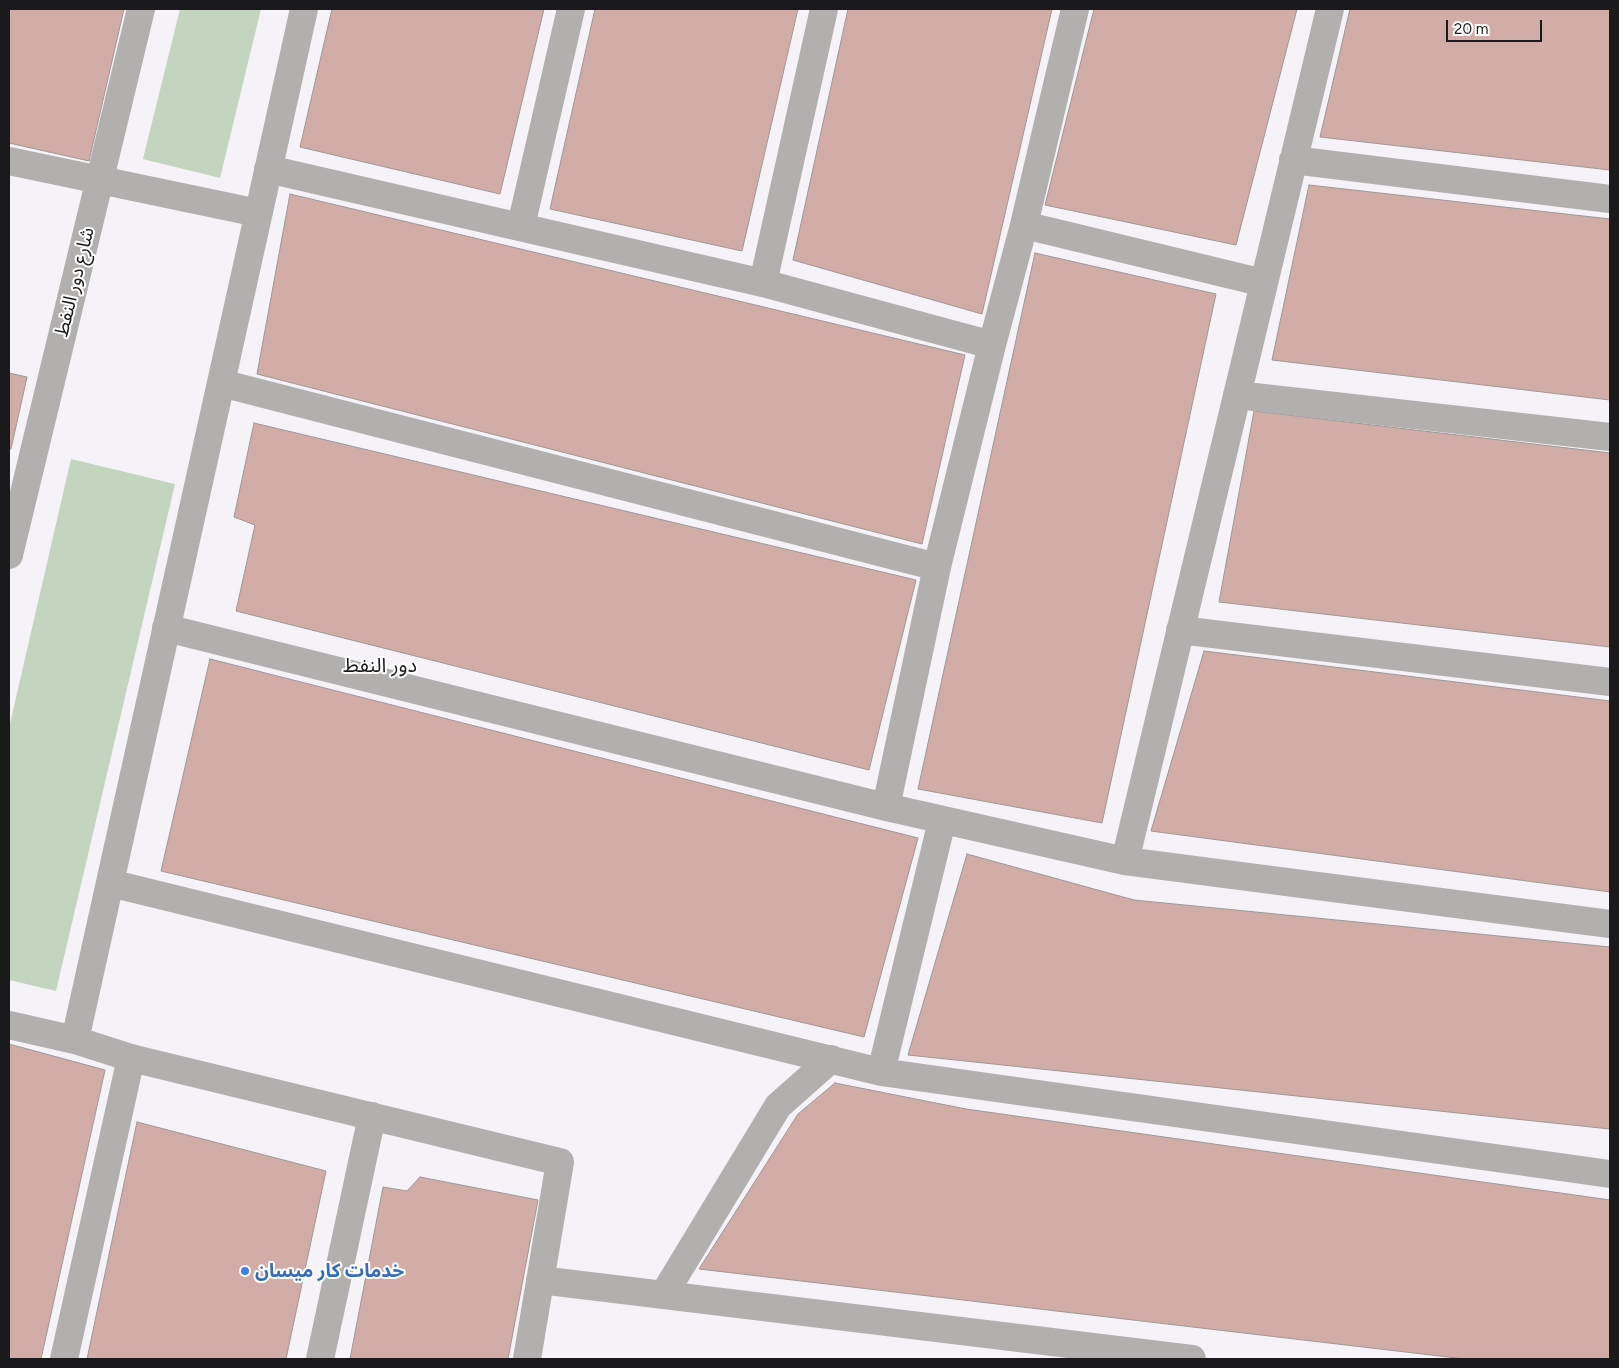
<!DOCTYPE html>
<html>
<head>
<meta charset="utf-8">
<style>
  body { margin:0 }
  #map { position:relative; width:1619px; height:1368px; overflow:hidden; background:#f5f2f8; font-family:Figtree,sans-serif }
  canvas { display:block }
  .frame { position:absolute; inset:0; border:10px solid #1a191b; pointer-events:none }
  .scale { position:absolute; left:1446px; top:20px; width:96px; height:22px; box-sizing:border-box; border:2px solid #1a191b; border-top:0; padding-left:6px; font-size:15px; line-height:18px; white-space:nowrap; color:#1a191b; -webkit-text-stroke:4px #fff; paint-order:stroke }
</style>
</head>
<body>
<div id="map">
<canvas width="1619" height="1368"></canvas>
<div class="frame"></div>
<div class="scale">20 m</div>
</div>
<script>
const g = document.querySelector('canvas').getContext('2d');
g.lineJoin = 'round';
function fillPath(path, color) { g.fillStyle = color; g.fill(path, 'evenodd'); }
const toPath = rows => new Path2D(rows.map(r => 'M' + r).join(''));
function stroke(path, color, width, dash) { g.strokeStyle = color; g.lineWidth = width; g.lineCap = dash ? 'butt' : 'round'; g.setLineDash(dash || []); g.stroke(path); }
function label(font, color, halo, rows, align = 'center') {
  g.font = font + ' Figtree,"Noto Sans Arabic",sans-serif'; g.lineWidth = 4; g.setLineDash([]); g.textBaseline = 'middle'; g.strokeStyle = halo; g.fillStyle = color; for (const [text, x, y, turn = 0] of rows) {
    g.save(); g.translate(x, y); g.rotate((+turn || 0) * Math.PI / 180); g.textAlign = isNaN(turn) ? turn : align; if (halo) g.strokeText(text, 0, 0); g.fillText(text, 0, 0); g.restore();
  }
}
const green = toPath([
  [180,9,261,9,220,178,143,159],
  [71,459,175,484,56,991,9,980,9,728]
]);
const building = toPath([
  [9,9,124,9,89,161,9,143,9,9],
  [332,9,544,9,500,194,300,147,332,9],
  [595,9,798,9,742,251,550,209,595,9],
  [848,9,1052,9,982,314,793,260,848,9],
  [1094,9,1297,9,1236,245,1045,205,1094,9],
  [1350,9,1610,9,1610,170,1320,137,1350,9],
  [1309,185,1610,219,1610,400,1272,360,1309,185],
  [290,194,965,355,922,544,257,374,290,194],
  [1035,253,1216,294,1102,823,918,789,1035,253],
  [9,373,27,377,11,449,9,449,9,373],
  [1254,411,1610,453,1610,647,1219,602,1254,411],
  [254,423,916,580,869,770,236,611,255,525,234,517,254,423],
  [1204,651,1610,701,1610,892,1151,831,1204,651],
  [210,659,918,838,864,1037,161,871,210,659],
  [967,854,1134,900,1610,947,1610,1129,908,1055,967,854],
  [9,1044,105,1070,41,1359,9,1359,9,1044],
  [835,1083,966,1109,1610,1200,1610,1359,1465,1359,699,1269,798,1114,835,1083],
  [137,1122,326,1171,286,1359,87,1359,137,1122],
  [420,1177,538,1200,508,1359,350,1359,383,1187,407,1191,420,1177]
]);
const minor = toPath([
  [1293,160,1610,199],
  [9,161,258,213],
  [268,169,763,283,992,345],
  [1024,225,1264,283],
  [521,226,571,9],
  [763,283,824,9],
  [221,383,937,567],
  [1237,395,1610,437],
  [9,555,141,9],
  [166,628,886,807,1125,861,1610,924],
  [1180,630,1610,682],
  [886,807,937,567,992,345,1024,225,1075,9],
  [1125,861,1330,9],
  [110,883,881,1072,1610,1174],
  [9,1025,75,1040,131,1058,560,1162,527,1359],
  [75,1040,304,9],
  [881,1072,942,821],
  [540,1280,1192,1359],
  [664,1294,778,1106,831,1059],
  [64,1359,131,1058],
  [320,1359,372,1116]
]);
const markers = [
  [245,1271,5,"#3f7fe0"]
];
const streetNames = [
  ["شارع دور النفط",75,282,-76]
];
const shopNames = [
  ["خدمات كار ميسان",255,1271]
];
const neighbourhoodNames = [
  ["دور النفط",380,666]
];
fillPath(green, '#c3d5be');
fillPath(building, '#d2aca7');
stroke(building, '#9d9796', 1);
stroke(minor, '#b1b0ae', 28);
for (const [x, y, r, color] of markers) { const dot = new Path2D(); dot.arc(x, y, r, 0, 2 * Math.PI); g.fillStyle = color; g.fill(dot); stroke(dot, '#fff', 2); }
label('19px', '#1a191b', '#fff', streetNames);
label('bold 19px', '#366cbe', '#fff', shopNames, 'left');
label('20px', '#1a191b', '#fff', neighbourhoodNames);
</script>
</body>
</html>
